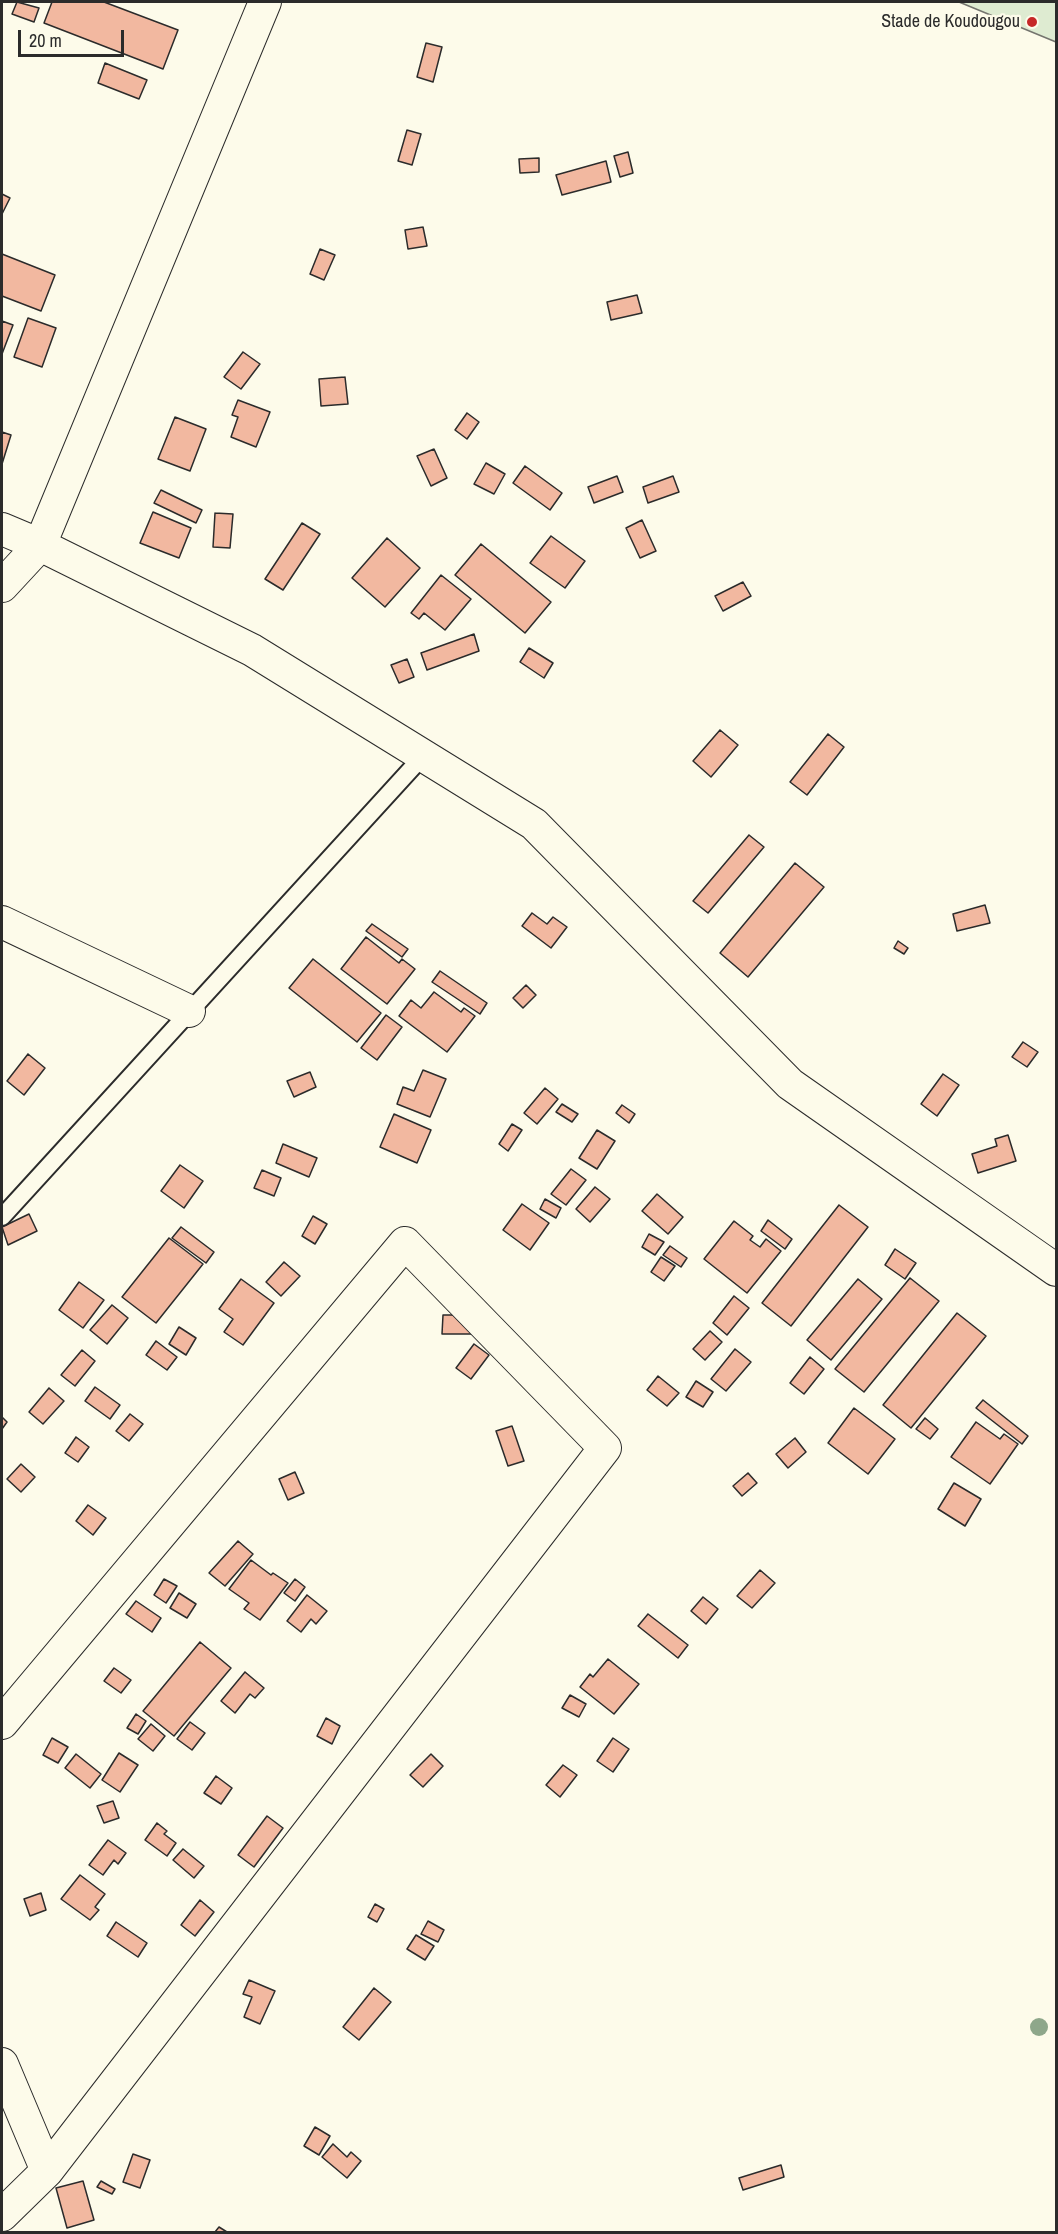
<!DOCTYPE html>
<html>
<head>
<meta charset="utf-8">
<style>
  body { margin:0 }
  #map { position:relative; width:1058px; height:2234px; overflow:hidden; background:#fdfbea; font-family:"Archivo Narrow",sans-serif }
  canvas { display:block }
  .frame { position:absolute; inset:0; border:3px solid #2b2b2b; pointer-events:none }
  .scale { position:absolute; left:18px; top:30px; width:106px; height:27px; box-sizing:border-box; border:3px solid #2b2b2b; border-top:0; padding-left:8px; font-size:18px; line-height:21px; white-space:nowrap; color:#2b2b2b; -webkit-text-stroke:4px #fdfbea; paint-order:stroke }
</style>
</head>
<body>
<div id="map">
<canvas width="1058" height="2234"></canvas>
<div class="frame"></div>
<div class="scale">20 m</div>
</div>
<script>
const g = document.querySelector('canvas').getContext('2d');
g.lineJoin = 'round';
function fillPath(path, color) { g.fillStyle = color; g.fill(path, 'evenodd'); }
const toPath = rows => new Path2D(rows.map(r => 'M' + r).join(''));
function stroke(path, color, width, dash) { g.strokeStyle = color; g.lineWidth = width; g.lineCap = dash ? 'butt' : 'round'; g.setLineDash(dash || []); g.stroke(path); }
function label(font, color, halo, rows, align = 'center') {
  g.font = font + ' "Archivo Narrow",sans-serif'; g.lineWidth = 4.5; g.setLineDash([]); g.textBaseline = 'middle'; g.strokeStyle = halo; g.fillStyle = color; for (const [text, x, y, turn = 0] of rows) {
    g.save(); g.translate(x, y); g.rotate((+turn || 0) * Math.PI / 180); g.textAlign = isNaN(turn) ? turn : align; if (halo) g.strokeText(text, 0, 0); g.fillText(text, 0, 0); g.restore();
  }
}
const green = toPath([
  [959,2,1056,2,1056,42,959,2]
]);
const building = toPath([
  [17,2,39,8,34,22,12,14,17,2],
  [52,2,104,2,178,30,163,69,44,23,52,2],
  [426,43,442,47,433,82,417,77,426,43],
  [105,63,147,80,139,99,98,83,105,63],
  [407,130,421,134,412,165,398,161,407,130],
  [628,152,633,173,620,177,614,156,628,152],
  [539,158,539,172,520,173,519,159,539,158],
  [606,161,611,182,562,195,556,175,606,161],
  [2,194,10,198,2,214,2,194],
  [423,227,427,246,408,249,405,230,423,227],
  [320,249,335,255,324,280,310,274,320,249],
  [2,254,55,275,41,311,2,296,2,254],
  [637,295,642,313,611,320,607,302,637,295],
  [28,318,56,328,42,367,14,357,28,318],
  [2,321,13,325,2,354,2,321],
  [243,352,260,364,241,389,224,377,243,352],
  [345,377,348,404,321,406,319,379,345,377],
  [238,400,270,412,256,447,231,437,238,417,232,415,238,400],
  [467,413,479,422,467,439,455,430,467,413],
  [175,417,206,429,190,471,158,459,175,417],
  [2,432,11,435,2,464,2,432],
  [434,449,447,478,431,486,417,456,434,449],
  [486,463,505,474,494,494,474,484,486,463],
  [525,466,562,493,550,510,513,483,525,466],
  [617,476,623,492,594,503,588,487,617,476],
  [673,476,679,492,648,503,643,487,673,476],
  [161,490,202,510,196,523,154,503,161,490],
  [153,512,191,528,179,558,140,543,153,512],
  [215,513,233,514,230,548,213,547,215,513],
  [642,520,656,551,640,558,626,528,642,520],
  [302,523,320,534,283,590,265,579,302,523],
  [551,536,585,561,565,588,530,563,551,536],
  [387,538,420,568,385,607,352,578,387,538],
  [481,544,551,602,525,633,455,575,481,544],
  [441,575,471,599,445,630,424,613,419,619,411,613,441,575],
  [743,582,751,596,723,611,715,596,743,582],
  [474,634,479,651,427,670,421,653,474,634],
  [529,648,553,663,544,678,520,662,529,648],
  [407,659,414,677,399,683,391,665,407,659],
  [720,730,738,745,711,777,693,761,720,730],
  [828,734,844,747,807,795,790,782,828,734],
  [749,835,764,847,708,913,693,901,749,835],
  [795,863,824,887,748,977,720,953,795,863],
  [985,905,990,923,957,931,953,914,985,905],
  [532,913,547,924,553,917,567,927,551,948,522,926,532,913],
  [372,924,408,949,402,957,366,931,372,924],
  [366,937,399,963,402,959,415,969,387,1004,341,969,366,937],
  [898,941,908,948,904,954,894,948,898,941],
  [313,959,381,1013,357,1042,289,988,313,959],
  [440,971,487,1003,480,1014,432,982,440,971],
  [526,985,536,995,523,1008,513,998,526,985],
  [434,992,461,1012,464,1008,475,1016,447,1052,399,1016,411,1000,421,1008,434,992],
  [386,1015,402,1027,377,1060,361,1048,386,1015],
  [1023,1042,1038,1052,1027,1067,1012,1057,1023,1042],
  [28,1054,45,1068,24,1095,7,1081,28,1054],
  [423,1070,446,1079,430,1117,397,1104,403,1087,414,1091,423,1070],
  [310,1072,316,1087,294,1097,287,1081,310,1072],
  [943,1074,959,1085,937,1116,921,1104,943,1074],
  [545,1088,558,1099,537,1124,524,1113,545,1088],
  [562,1104,578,1114,572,1122,556,1112,562,1104],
  [622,1105,635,1114,629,1123,616,1113,622,1105],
  [394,1114,431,1130,417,1163,380,1147,394,1114],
  [512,1124,522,1130,508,1151,499,1144,512,1124],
  [597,1130,615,1141,597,1169,579,1158,597,1130],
  [1008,1135,1016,1161,978,1173,972,1154,997,1146,995,1139,1008,1135],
  [283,1144,317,1158,309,1177,276,1163,283,1144],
  [180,1165,203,1181,184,1208,161,1191,180,1165],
  [571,1169,586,1180,566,1205,551,1194,571,1169],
  [262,1170,281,1178,274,1196,254,1188,262,1170],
  [595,1187,610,1199,590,1222,576,1209,595,1187],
  [657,1194,683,1217,668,1234,642,1211,657,1194],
  [545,1199,561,1208,556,1218,540,1209,545,1199],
  [522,1204,549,1223,530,1250,503,1230,522,1204],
  [839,1205,868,1227,791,1326,762,1303,839,1205],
  [29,1214,37,1231,8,1245,2,1227,29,1214],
  [313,1216,327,1224,315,1244,302,1236,313,1216],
  [768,1220,792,1239,785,1249,761,1231,768,1220],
  [734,1221,753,1236,750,1240,760,1247,766,1239,781,1251,747,1293,704,1259,734,1221],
  [181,1227,214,1252,206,1263,172,1238,181,1227],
  [649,1234,664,1242,655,1255,642,1247,649,1234],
  [169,1238,203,1264,156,1323,122,1297,169,1238],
  [670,1246,687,1258,681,1267,663,1255,670,1246],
  [895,1249,916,1263,905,1279,885,1265,895,1249],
  [661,1257,675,1266,664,1281,651,1272,661,1257],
  [284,1262,300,1276,281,1296,266,1282,284,1262],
  [910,1278,939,1301,864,1392,835,1369,910,1278],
  [241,1279,274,1303,243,1345,224,1332,233,1319,219,1309,241,1279],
  [858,1279,882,1299,831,1360,807,1340,858,1279],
  [79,1282,104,1300,83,1328,59,1310,79,1282],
  [734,1296,749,1308,727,1335,713,1323,734,1296],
  [112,1305,128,1318,107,1344,90,1330,112,1305],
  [957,1313,986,1336,911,1428,883,1405,957,1313],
  [443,1315,474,1315,474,1334,442,1334,443,1315],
  [179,1327,196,1338,186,1355,169,1344,179,1327],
  [710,1331,722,1342,705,1360,693,1349,710,1331],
  [156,1341,177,1357,167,1370,146,1355,156,1341],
  [474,1344,489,1355,471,1379,456,1368,474,1344],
  [735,1349,751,1362,726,1391,711,1379,735,1349],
  [82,1350,95,1361,75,1386,61,1375,82,1350],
  [810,1357,824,1369,804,1394,790,1383,810,1357],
  [658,1376,679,1393,667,1406,647,1390,658,1376],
  [696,1381,713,1392,703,1407,686,1397,696,1381],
  [95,1387,120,1405,110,1419,85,1401,95,1387],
  [49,1388,64,1401,43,1424,29,1412,49,1388],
  [983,1400,1028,1436,1022,1444,976,1408,983,1400],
  [854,1408,895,1439,868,1474,828,1443,854,1408],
  [130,1414,143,1424,129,1441,116,1431,130,1414],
  [2,1417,7,1422,2,1429,2,1417],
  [925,1418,938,1429,930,1439,916,1429,925,1418],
  [976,1422,1000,1439,1004,1434,1018,1444,990,1484,951,1457,976,1422],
  [512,1426,524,1461,508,1466,496,1431,512,1426],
  [76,1437,89,1447,78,1462,65,1453,76,1437],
  [795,1438,806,1452,788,1468,776,1454,795,1438],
  [21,1464,35,1477,21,1492,7,1479,21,1464],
  [295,1472,304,1493,288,1500,279,1479,295,1472],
  [748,1473,757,1483,742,1496,733,1486,748,1473],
  [954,1483,981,1499,965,1526,938,1509,954,1483],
  [88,1505,106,1518,93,1535,76,1521,88,1505],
  [238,1541,253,1554,225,1586,209,1573,238,1541],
  [251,1560,271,1575,273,1573,288,1583,260,1620,244,1609,249,1603,229,1589,251,1560],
  [760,1570,775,1583,752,1608,737,1596,760,1570],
  [164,1579,177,1586,166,1603,154,1595,164,1579],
  [295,1579,305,1587,295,1601,284,1593,295,1579],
  [179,1593,196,1604,187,1618,170,1608,179,1593],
  [307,1595,327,1611,316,1624,311,1619,301,1632,287,1621,307,1595],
  [703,1597,718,1609,706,1624,691,1611,703,1597],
  [136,1601,161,1618,152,1632,126,1614,136,1601],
  [648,1614,688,1645,678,1658,638,1626,648,1614],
  [200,1642,231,1668,174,1736,143,1711,200,1642],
  [608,1659,639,1684,614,1714,580,1687,590,1674,593,1677,608,1659],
  [114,1668,131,1680,121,1693,104,1681,114,1668],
  [245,1672,264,1688,255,1698,250,1694,235,1713,221,1701,245,1672],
  [570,1695,586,1704,579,1717,562,1708,570,1695],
  [136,1714,146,1721,138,1734,127,1728,136,1714],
  [326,1718,340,1726,332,1744,317,1736,326,1718],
  [190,1722,205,1733,192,1750,177,1739,190,1722],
  [151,1724,165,1736,153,1751,138,1739,151,1724],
  [52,1738,68,1747,58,1763,43,1755,52,1738],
  [613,1738,629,1749,613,1772,597,1761,613,1738],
  [119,1753,138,1765,120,1792,102,1780,119,1753],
  [76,1754,101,1774,90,1788,65,1768,76,1754],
  [431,1754,443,1766,423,1787,410,1775,431,1754],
  [563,1765,577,1775,560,1797,546,1785,563,1765],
  [216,1776,232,1788,221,1804,204,1793,216,1776],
  [113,1801,119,1818,104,1823,97,1806,113,1801],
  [267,1816,283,1828,254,1867,238,1855,267,1816],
  [157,1823,167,1831,164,1834,176,1843,167,1856,145,1840,157,1823],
  [108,1840,126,1853,118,1864,114,1860,103,1875,89,1865,108,1840],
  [183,1849,204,1866,194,1878,173,1860,183,1849],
  [80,1875,105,1894,95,1907,99,1910,90,1920,61,1899,80,1875],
  [41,1893,46,1910,30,1916,24,1899,41,1893],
  [200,1900,214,1912,195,1936,181,1925,200,1900],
  [375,1904,384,1909,377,1922,368,1917,375,1904],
  [428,1921,444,1930,438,1942,421,1934,428,1921],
  [116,1922,147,1943,138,1957,107,1936,116,1922],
  [416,1935,434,1946,425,1960,407,1949,416,1935],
  [249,1980,275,1991,260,2024,244,2017,252,1997,243,1994,249,1980],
  [374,1988,391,2002,359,2040,343,2027,374,1988],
  [315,2127,330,2136,319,2155,304,2146,315,2127],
  [333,2144,347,2157,351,2152,361,2161,347,2178,322,2157,333,2144],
  [133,2154,150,2160,140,2188,123,2182,133,2154],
  [781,2165,784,2177,743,2190,739,2178,781,2165],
  [83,2181,94,2220,67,2228,56,2188,83,2181],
  [101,2181,115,2189,112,2194,97,2187,101,2181],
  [219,2227,227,2232,215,2232,219,2227]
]);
const lane = toPath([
  [2,1217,423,756]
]);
const street = toPath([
  [2,529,40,545,252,650,534,824,790,1084,1056,1270],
  [2,586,40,545,265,2],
  [2,922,189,1011],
  [2,1723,405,1243,605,1448,47,2171,2,2215],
  [2,2064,47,2171]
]);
const trees = [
  [1039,2027]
];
const markers = [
  [1032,22,6,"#c62828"]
];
const poiNames = [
  ["Stade de Koudougou",1020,22]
];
fillPath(green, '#deebd1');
stroke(green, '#74746e', 1.5);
fillPath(building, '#f2b8a0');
stroke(building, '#2b2b2b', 1.5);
stroke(lane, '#2b2b2b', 20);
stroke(street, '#2b2b2b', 34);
stroke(lane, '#fdfbea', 16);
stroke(street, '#fdfbea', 32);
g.fillStyle = '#8ea78a';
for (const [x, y] of trees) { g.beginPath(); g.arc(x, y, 9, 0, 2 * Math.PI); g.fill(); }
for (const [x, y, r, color] of markers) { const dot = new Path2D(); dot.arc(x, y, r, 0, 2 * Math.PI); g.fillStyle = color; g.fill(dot); stroke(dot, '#fdfbea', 2); }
label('18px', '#2b2b2b', '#fdfbea', poiNames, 'right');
</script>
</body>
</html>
